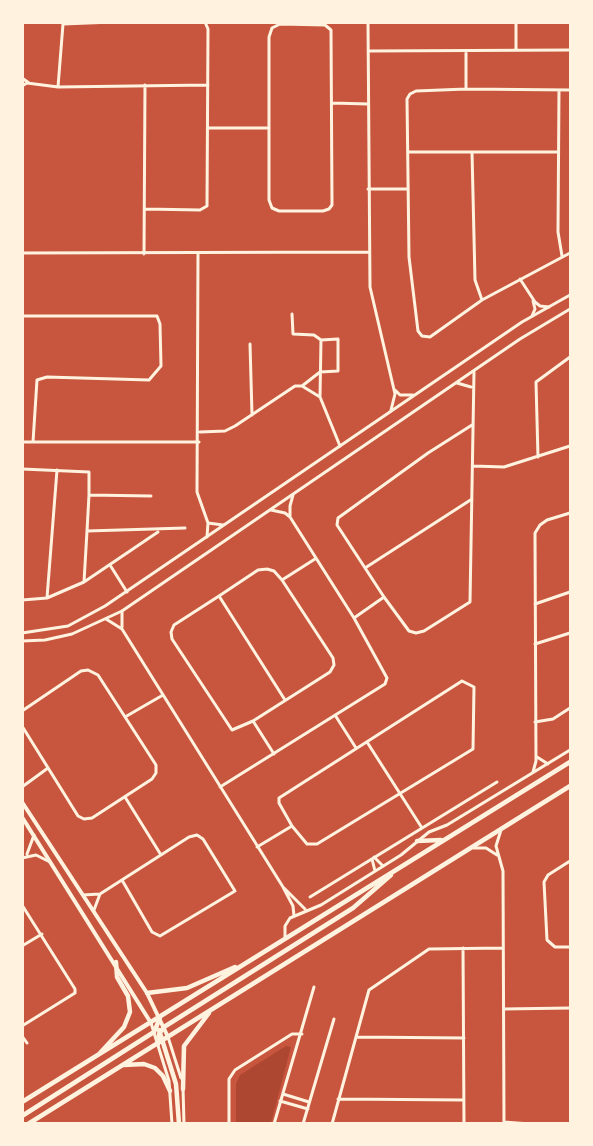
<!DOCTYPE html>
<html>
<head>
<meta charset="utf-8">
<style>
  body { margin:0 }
  #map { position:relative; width:593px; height:1146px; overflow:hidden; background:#c8553d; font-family:"Titillium Web",sans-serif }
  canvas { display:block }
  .frame { position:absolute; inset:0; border:24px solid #fff3e0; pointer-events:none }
</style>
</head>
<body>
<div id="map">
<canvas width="593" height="1146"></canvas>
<div class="frame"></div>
</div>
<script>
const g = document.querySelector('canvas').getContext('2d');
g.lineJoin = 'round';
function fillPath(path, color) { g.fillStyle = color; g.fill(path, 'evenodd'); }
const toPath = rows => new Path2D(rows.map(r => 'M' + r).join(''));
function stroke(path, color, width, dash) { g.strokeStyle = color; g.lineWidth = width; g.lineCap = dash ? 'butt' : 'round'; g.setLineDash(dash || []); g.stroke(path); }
const green = toPath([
  [286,1046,291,1047,271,1123,236,1123,236,1084,240,1075]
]);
const minor = toPath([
  [190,22,199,22],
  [368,22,370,287,395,394,391,410],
  [280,24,325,25,331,30,332,205,329,209,323,211,279,211,272,208,269,200,269,37,272,28,280,24],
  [516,50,516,22],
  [368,51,570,50],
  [466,51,466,89],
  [22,78,29,83],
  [22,86,27,83,58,87,208,85],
  [58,87,63,24,113,22],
  [559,90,558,232,562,256],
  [570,90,466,89,416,91,410,94,407,99,409,257,418,331,422,336,430,337,482,300,570,253],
  [332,103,368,104],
  [208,128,269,128],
  [408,152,558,152],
  [472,152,475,280,482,300],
  [368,189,408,189],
  [145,209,200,210,207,206,208,29,205,22],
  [22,253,369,252],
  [198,253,197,492,208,523,207,537],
  [144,254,145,85],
  [520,279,535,302,540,306,549,307],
  [292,314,293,334,314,335,321,340,338,339,338,371,320,372,302,386],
  [22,316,157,316,160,324,161,366,149,380,47,377,37,380,33,442],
  [532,316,535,309,533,301],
  [250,344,252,415],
  [457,383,471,387],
  [395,390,400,395,413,395],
  [320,397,321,340],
  [472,425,428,453,338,518,337,525,384,597,409,631,416,633,424,631,470,602,474,372],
  [200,432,225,431,235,426,295,386,302,386,320,397,340,446],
  [22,442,199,442],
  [538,457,536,382,570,357],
  [473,466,504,467,570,446],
  [22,469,89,472,89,495],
  [151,496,89,495,87,531,185,528],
  [271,510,285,513,290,517],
  [208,523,223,525],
  [110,565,127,592],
  [365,568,472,499],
  [267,569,274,571,282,580,333,658,334,665,330,672,253,721,232,730,172,639,171,632,174,625,219,596,258,570,267,569],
  [282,580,315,559],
  [84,582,87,531],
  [219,596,285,700],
  [47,598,57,470],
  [22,600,47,598,84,582,158,532],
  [535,604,570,592],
  [122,611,122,627],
  [354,618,384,597],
  [106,619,122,629,283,887,293,906,294,916],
  [535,644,570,633],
  [462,681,474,687,473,749,317,844,307,844,292,826,279,803,279,798,462,681],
  [22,711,81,671,88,670,98,675,156,765,156,773,152,779,92,818,84,819,78,816,22,726],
  [335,715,356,748],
  [125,717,163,695],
  [253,721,274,754],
  [535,722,553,719,570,708],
  [367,742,422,828],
  [537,757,548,764],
  [533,772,536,761,535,533,540,525,547,520,570,513],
  [22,787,48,768],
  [220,787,385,684,387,678,354,618,290,517,290,506,293,495],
  [125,797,161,855],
  [501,830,496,846,503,871,504,1124],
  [257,847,292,826],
  [474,848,486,848,497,855],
  [27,854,34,835],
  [374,857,383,866],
  [22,858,36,855,50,862],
  [372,859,375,871],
  [570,861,548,875,544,882,547,940,555,947,570,947],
  [284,888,305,909],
  [83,895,100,894,189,837,197,835,203,839,235,891,160,936,152,932,122,880],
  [310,897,497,782],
  [22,905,75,989,75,993,22,1026],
  [94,910,100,894],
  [285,938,285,926,290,918,321,905,401,855,429,832,447,825,570,750],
  [22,946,42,934],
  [463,948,464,1124],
  [504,1009,570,1008],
  [22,1036,27,1043],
  [356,1037,464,1038],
  [283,1094,309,1102],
  [338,1099,464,1100],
  [280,1101,308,1109],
  [504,1122,530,1124],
  [229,1124,229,1079,235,1070,292,1034,302,1034],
  [274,1124,314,987],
  [303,1124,334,1019],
  [332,1124,369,990,429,949,503,948]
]);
const tertiary = toPath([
  [22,633,68,626,105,606,522,322,570,295],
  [22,641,45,640,72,634,122,611,520,339,570,309],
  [151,1023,169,1081,172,1124],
  [168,1037,181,1078],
  [183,1088,184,1124]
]);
const secondary = toPath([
  [22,802,147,993,168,1037],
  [22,817,151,1023]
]);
const primary = toPath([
  [417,841,441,840],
  [147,993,187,988,235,967],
  [159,1030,176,1084,179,1124],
  [158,1044,159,1034,164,1027,353,908,391,875],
  [100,1053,124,1027,130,1012,128,996,117,977,116,962],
  [124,1065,144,1064,155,1068,163,1076,170,1091],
  [183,1089,184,1046,209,1013],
  [22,1102,570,762],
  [22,1116,154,1032,160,1018],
  [28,1124,570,786]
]);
fillPath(green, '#ae4732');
stroke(minor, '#fff3e0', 3);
stroke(tertiary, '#fff3e0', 3);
stroke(secondary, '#fff3e0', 4);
stroke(primary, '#fff3e0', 4.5);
</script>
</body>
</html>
